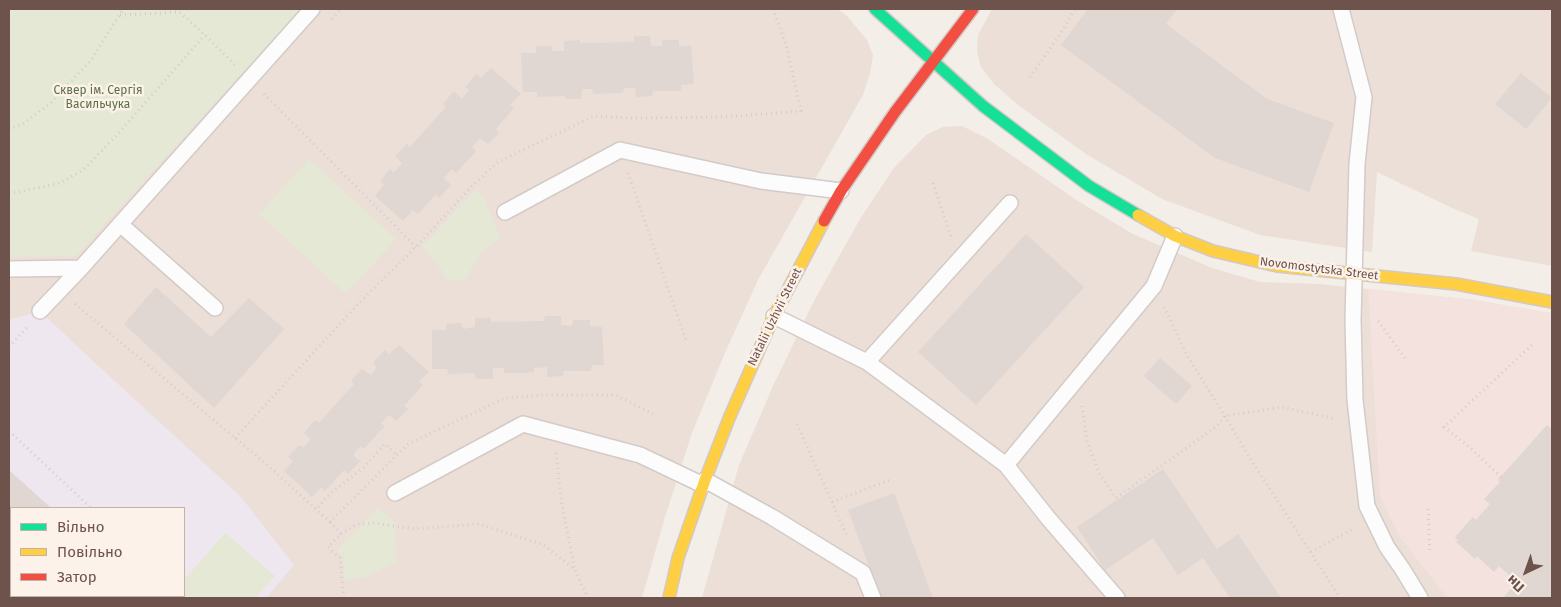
<!DOCTYPE html>
<html>
<head>
<meta charset="utf-8">
<style>
  body { margin:0 }
  #map { position:relative; width:1561px; height:607px; overflow:hidden; background:#f4eee9; font-family:"Fira Sans",sans-serif }
  canvas { display:block }
  .frame { position:absolute; inset:0; border:10px solid #6e534d; pointer-events:none }
  .legend { position:absolute; left:10px; top:507px; width:175px; height:90px; box-sizing:border-box; background:#fcf2ea; border:1px solid #c3b2ab; margin:0; padding:6px 9px; list-style:none; font-size:15px; color:#6e534d }
  .legend li { display:flex; align-items:center; gap:10px; height:25px }
  .legend b { width:25px; border:1px solid #c3b2ab }
  .north { position:absolute; left:1501px; top:547px; width:50px; height:50px; -webkit-text-stroke:4px #fcf2ea; paint-order:stroke; rotate:222deg; font-size:14px; font-weight:700; line-height:20px; text-align:center; color:#6e534d }
  .north::after { content:''; display:block; margin:auto; width:18px; height:22px; background:#6e534d; clip-path:polygon(50% 0,100% 100%,50% 72%,0 100%) }
</style>
</head>
<body>
<div id="map">
<canvas width="1561" height="607"></canvas>
<div class="frame"></div>
<ul class="legend">
<li><b style="height:6px;background:#16e098"></b>Вільно</li>
<li><b style="height:6px;background:#ffcf43"></b>Повільно</li>
<li><b style="height:6px;background:#f24e42"></b>Затор</li>
</ul>
<div class="north">Пн</div>
</div>
<script>
const g = document.querySelector('canvas').getContext('2d');
g.lineJoin = 'round';
function fillPath(path, color) { g.fillStyle = color; g.fill(path, 'evenodd'); }
const toPath = rows => new Path2D(rows.map(r => 'M' + r).join(''));
function stroke(path, color, width, dash) { g.strokeStyle = color; g.lineWidth = width; g.lineCap = dash ? 'butt' : 'round'; g.setLineDash(dash || []); g.stroke(path); }
function label(font, color, halo, rows, align = 'center') {
  g.font = font + ' "Fira Sans",sans-serif'; g.lineWidth = 5; g.setLineDash([]); g.textBaseline = 'middle'; g.strokeStyle = halo; g.fillStyle = color; for (const [text, x, y, turn = 0] of rows) {
    g.save(); g.translate(x, y); g.rotate((+turn || 0) * Math.PI / 180); g.textAlign = isNaN(turn) ? turn : align; if (halo) g.strokeText(text, 0, 0); g.fillText(text, 0, 0); g.restore();
  }
}
const residential = toPath([
  [9,9,838,9,846,15,867,40,873,55,870,73,863,95,759,278,724,355,692,433,665,517,642,598,9,598],
  [11,508,184,508,184,596,11,596],
  [992,9,1552,9,1552,266,1471,251,1479,219,1452,208,1377,172,1372,252,1260,235,1162,199,1086,154,1018,105,994,84,981,67,977,52,978,35],
  [962,126,988,139,1078,201,1133,234,1212,268,1260,282,1320,284,1475,300,1552,598,702,598,739,465,773,386,814,301,860,219,894,168,926,135,943,127]
]);
const commercial = toPath([
  [1368,289,1475,300,1552,313,1552,598,1447,598,1400,537,1380,497]
]);
const education = toPath([
  [40,311,93,361,240,496,294,565,266,598,9,598,9,320],
  [11,508,184,508,184,596,11,596]
]);
const green = toPath([
  [9,9,300,9,76,256,9,257],
  [309,159,396,239,346,294,259,214],
  [475,190,484,198,500,238,483,250,464,281,447,280,440,268,422,246],
  [378,508,395,522,396,562,366,577,343,580,344,558,337,550],
  [225,533,275,576,255,598,168,598,170,596,184,596,184,580]
]);
const building = toPath([
  [1088,9,1177,9,1166,24,1267,99,1334,123,1309,192,1215,158,1061,45],
  [634,36,650,36,651,46,662,46,663,40,679,40,679,46,691,46,694,84,681,85,681,91,653,91,652,96,636,97,635,88,624,88,623,93,593,94,592,89,582,89,581,99,566,99,565,96,537,97,537,92,523,92,521,53,536,53,536,46,552,46,552,51,564,51,564,41,580,40,580,43,634,42],
  [491,68,521,94,510,105,514,108,496,129,499,133,488,144,480,138,472,147,476,151,456,173,452,169,444,178,451,185,439,198,436,194,418,214,413,210,403,221,375,196,384,184,380,181,390,169,394,173,402,163,395,156,407,144,410,147,446,107,443,104,454,91,462,99,469,90,465,87,476,74,481,78],
  [1521,73,1552,98,1526,129,1495,104],
  [1026,234,1084,287,976,405,918,352],
  [156,287,211,337,249,298,284,329,214,408,124,324],
  [545,316,561,316,561,325,572,326,573,320,590,320,590,326,602,327,604,365,592,365,591,371,564,371,563,376,547,377,547,367,534,368,534,372,524,373,504,373,504,368,493,368,493,379,476,379,475,373,448,374,447,369,432,369,432,330,446,330,446,324,461,323,463,329,475,327,475,318,491,318,491,322,544,321],
  [399,345,429,372,419,381,423,385,404,406,408,409,396,421,389,415,381,423,385,427,378,433,364,449,360,446,353,455,360,461,348,474,344,470,325,491,321,487,312,497,284,471,293,461,288,457,299,445,303,448,311,439,304,433,315,420,319,423,354,384,351,381,362,369,371,375,377,367,373,363,385,350,389,354],
  [1160,358,1192,386,1176,404,1144,376],
  [1547,425,1552,430,1552,598,1506,598,1504,597,1517,582,1499,566,1494,572,1477,556,1475,559,1456,542,1458,540,1455,537,1473,517,1476,520,1490,504,1484,499,1500,482,1498,480],
  [1163,469,1217,549,1238,534,1281,598,1230,598,1203,558,1178,575,1153,538,1105,570,1077,527],
  [9,470,51,508,11,508,11,526,9,523],
  [894,493,933,598,881,598,848,510],
  [11,563,11,596,50,596,48,598,9,598,9,566]
]);
const path = toPath([
  [176,9,205,35,235,65],
  [120,15,178,12],
  [332,19,341,9],
  [1030,77,1061,33,1075,9],
  [264,94,416,247],
  [9,129,23,124,52,102,92,59,123,9],
  [628,173,687,343],
  [933,183,951,237],
  [9,193,19,192,60,183,83,170,114,138,205,35],
  [75,304,264,462,330,522,408,444,505,398,543,395,616,395,653,414],
  [1164,307,1188,357,1225,416,1248,455,1340,598],
  [1378,321,1407,361],
  [9,347,27,327],
  [1082,406,1087,441,1100,475,1116,498,1216,427,1225,416,1282,407,1335,419],
  [797,424,848,538],
  [9,431,91,508],
  [235,438,360,302,416,247,472,186,498,162,594,116,630,118,724,117,801,111,786,45,773,9],
  [556,453,562,505,575,570],
  [1501,477,1467,445,1444,427,1533,344],
  [832,502,892,479],
  [318,507,331,493,363,468,385,444,397,455],
  [1428,509,1430,554],
  [330,522,341,534,328,547,340,558,344,598],
  [341,534,357,524,375,523,414,529,479,524,544,545,575,570,588,598],
  [1311,552,1355,528],
  [133,598,136,596]
]);
const lane = toPath([
  [1341,9,1364,97,1357,164,1353,320,1355,400,1367,506,1387,547,1403,570,1420,598],
  [505,212,620,150,761,181,841,191],
  [120,224,215,308],
  [9,269,81,268],
  [40,311,81,268,312,9],
  [774,316,867,362,1006,465,1048,518,1117,598],
  [867,362,1010,203],
  [1006,465,1154,286,1175,236],
  [705,480,772,517,863,573,873,598],
  [395,493,523,424,640,455,703,485]
]);
const fast = toPath([
  [875,9,983,106,1089,186,1138,215]
]);
const slow = toPath([
  [1138,215,1175,236,1213,251,1277,266,1456,284,1552,302],
  [669,598,678,558,705,480,730,416,774,316,824,221]
]);
const jam = toPath([
  [824,221,841,191,895,112,973,9]
]);
const parkNames = [
  ["Сквер ім. Сергія",98,91],
  ["Васильчука",98,105]
];
const streetNames = [
  ["Novomostytska Street",1319,269,7],
  ["Natalii Uzhvii Street",775,317,-64]
];
fillPath(residential, '#ecdfd7');
fillPath(commercial, '#f3e2dd');
fillPath(education, '#eee7f0');
fillPath(green, '#e4e8d5');
fillPath(building, '#e0d6d2');
stroke(lane, '#d3cbc7', 18);
stroke(fast, '#d3c9c6', 14);
stroke(slow, '#d3c9c6', 14);
stroke(jam, '#d3c9c6', 14);
stroke(path, '#d6ccca', 3, [1, 4]);
stroke(lane, '#fdfcfc', 15);
stroke(fast, '#16e098', 11);
stroke(slow, '#ffcf43', 11);
stroke(jam, '#f24e42', 11);
label('12px', '#5c7247', '#fcf2ea', parkNames);
label('12px', '#6e534d', '#fcf2ea', streetNames);
</script>
</body>
</html>
